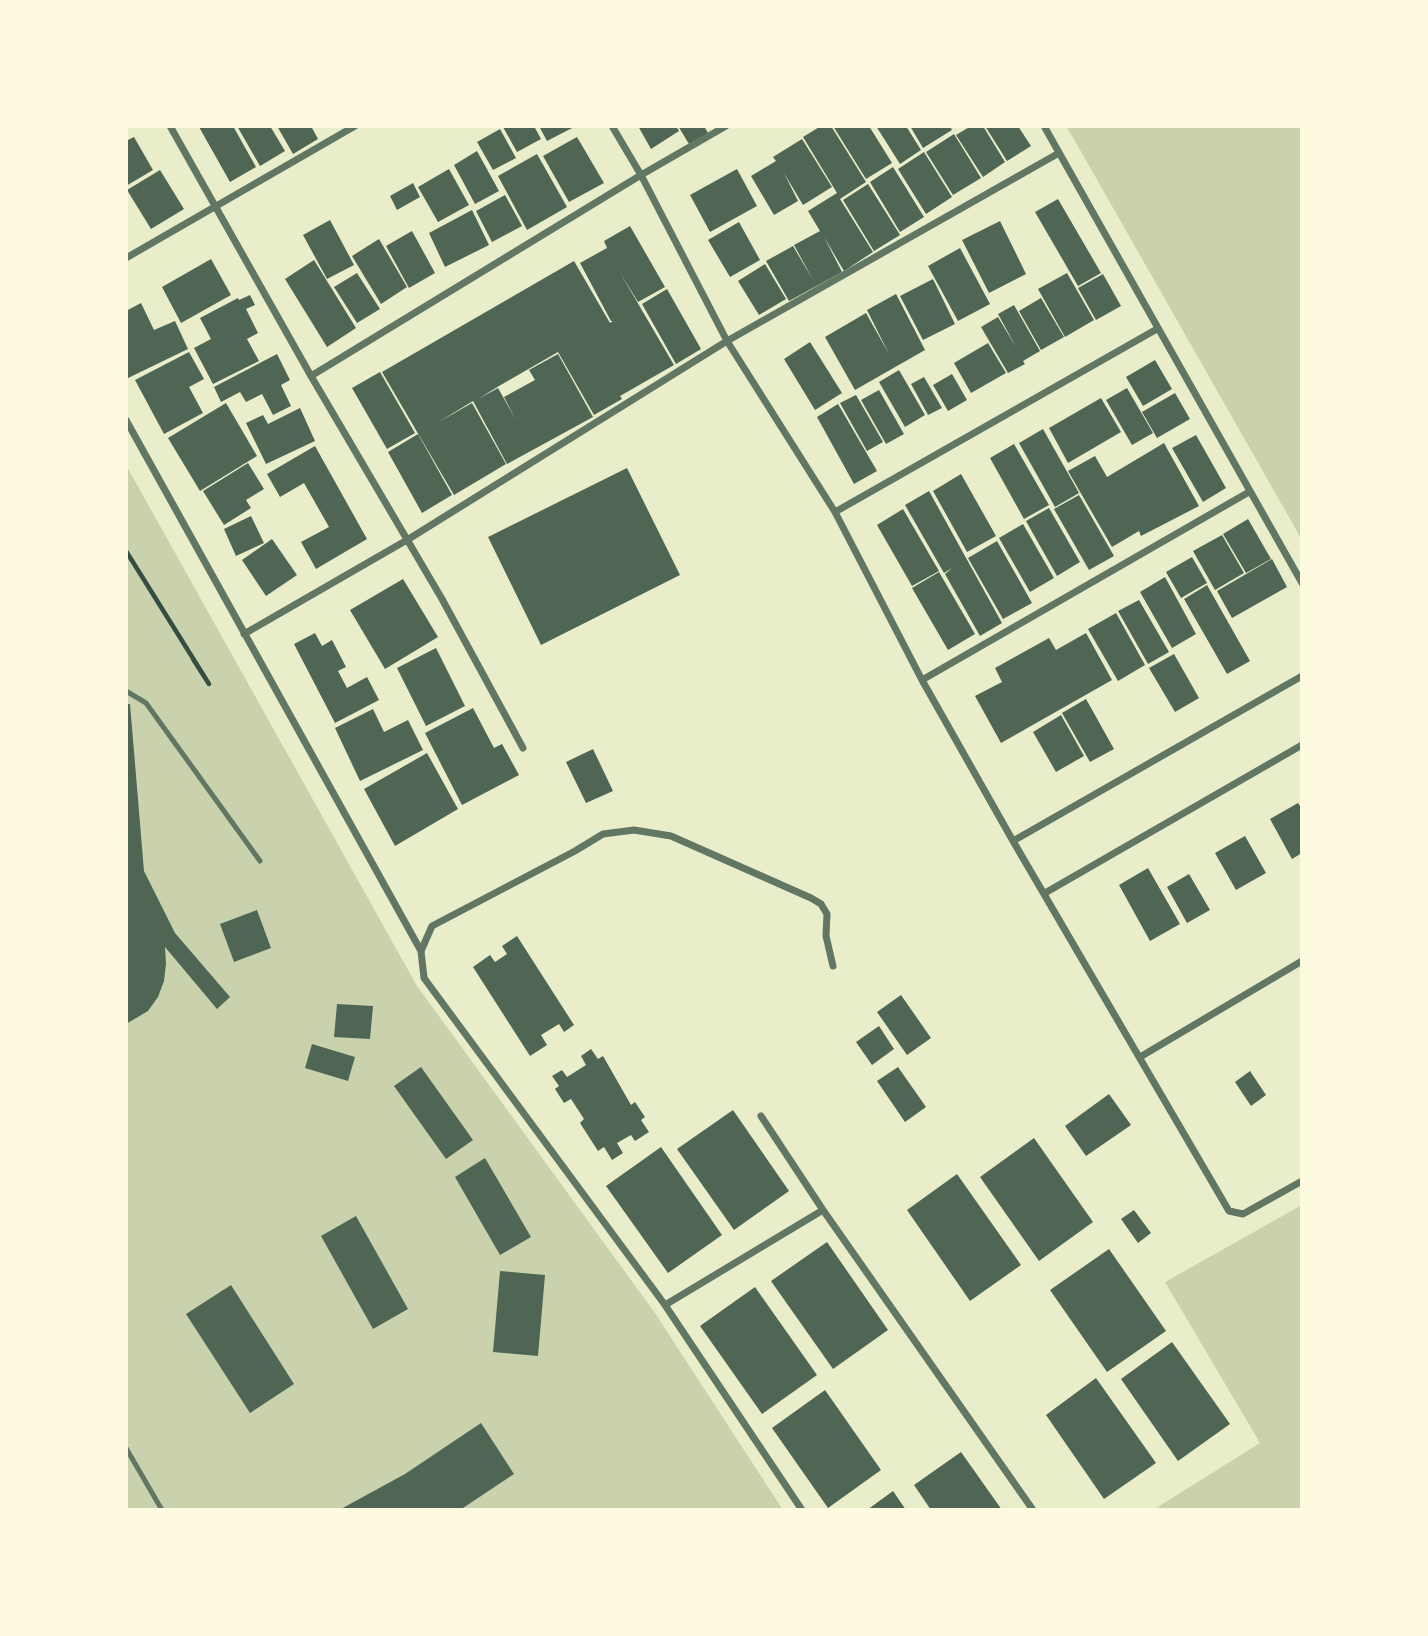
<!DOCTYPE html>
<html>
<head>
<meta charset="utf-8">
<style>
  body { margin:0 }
  #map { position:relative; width:1428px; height:1636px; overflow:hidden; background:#e9edc9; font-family:Ubuntu,sans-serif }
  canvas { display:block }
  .frame { position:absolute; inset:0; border:128px solid #fefae0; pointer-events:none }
</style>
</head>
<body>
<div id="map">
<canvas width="1428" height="1636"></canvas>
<div class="frame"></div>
</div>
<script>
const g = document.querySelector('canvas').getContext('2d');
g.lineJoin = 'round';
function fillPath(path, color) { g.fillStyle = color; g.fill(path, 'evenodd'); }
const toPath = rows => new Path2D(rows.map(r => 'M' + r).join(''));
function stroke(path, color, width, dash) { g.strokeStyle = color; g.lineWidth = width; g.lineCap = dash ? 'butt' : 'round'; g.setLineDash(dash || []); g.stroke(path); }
const green = toPath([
  [1066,126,1302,126,1302,540,1075,141],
  [126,465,417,986,655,1313,783,1510,126,1510],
  [1302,1205,1302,1510,1153,1510,1260,1443,1165,1282]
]);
const building = toPath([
  [201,126,233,126,256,167,230,182,199,127],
  [237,126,270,126,285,151,260,166],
  [277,126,311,126,318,139,293,154],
  [505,126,534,126,541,139,517,152,503,127],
  [539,126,576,126,547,141],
  [638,126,676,126,679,131,651,149],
  [678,126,704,126,708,133,689,144],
  [821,126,831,126,866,182,840,199,873,252,844,271,824,237,842,272,789,301,766,261,793,246,813,280,794,245,820,231,808,211,837,193,803,137],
  [833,126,869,126,892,163,866,179],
  [876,126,906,126,921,150,900,164],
  [910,126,955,126,951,128,952,130,923,148],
  [971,126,983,126,1005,162,983,177,956,135],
  [985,126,1018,126,1031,146,1007,161],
  [500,129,516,158,493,170,477,142],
  [954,134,981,178,953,195,926,152],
  [134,137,153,170,126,186,126,141],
  [577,137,604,183,569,202,543,156],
  [802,139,832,187,803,205,784,173,798,201,774,215,751,176,776,161,773,157],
  [477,151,499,191,475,204,454,165],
  [924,152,952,197,926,214,898,169],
  [537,154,567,207,527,230,498,176],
  [893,167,924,217,900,232,870,182],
  [449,169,469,205,438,222,418,187],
  [737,169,757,206,710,232,690,195],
  [160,170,184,209,151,229,127,190],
  [413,183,420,197,397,210,390,196],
  [868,184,900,235,874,251,843,200],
  [505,195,522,226,492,242,476,211],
  [1058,199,1101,273,1078,286,1035,212],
  [472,210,489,245,445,267,429,233],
  [330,220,354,265,327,279,303,235],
  [1000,221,1026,274,989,293,962,240],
  [739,222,760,260,730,277,708,240],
  [630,226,665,287,638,302,619,271,674,365,620,396,622,399,594,415,558,352,499,386,478,399,498,388,516,420,504,397,535,380,529,370,558,354,593,417,507,464,473,401,437,423,472,403,506,464,454,495,382,372,574,261,610,323,613,321,611,321,580,263,607,248,604,241],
  [412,231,435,273,409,288,386,246],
  [379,239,407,287,381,304,352,256],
  [960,248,990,304,958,321,928,266],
  [211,259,231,295,181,323,162,287],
  [314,260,356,328,327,347,285,279],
  [765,264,786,299,759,315,738,281],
  [357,273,380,309,357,323,334,287],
  [1067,273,1094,320,1065,337,1038,289],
  [1103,274,1121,306,1096,320,1078,288],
  [933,279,955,324,923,340,900,296],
  [667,289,701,349,676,364,642,304],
  [896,294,925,350,855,390,825,337,866,313,889,354,867,310],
  [250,295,255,305,246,309,258,333,247,339,259,361,213,384,194,348,211,339,200,318,238,298,239,300],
  [1041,298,1064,337,1041,350,1019,311],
  [141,303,154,330,175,321,188,349,126,379,126,311],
  [1014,305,1040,351,1023,361,1025,364,1008,373,981,327,998,317,1016,347,998,314],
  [810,342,842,393,815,410,784,359],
  [988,343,1006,373,971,393,954,363],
  [189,352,204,379,189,387,203,413,164,434,135,380],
  [277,354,290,380,281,385,291,406,273,415,262,394,246,402,240,392,221,402,214,387],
  [1155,360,1172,389,1143,406,1126,377],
  [899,370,925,415,905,427,879,382],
  [380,372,415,433,387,449,352,388],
  [952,374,967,400,948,411,933,385],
  [924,377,942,408,928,415,911,384],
  [1127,388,1153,433,1132,445,1106,400],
  [879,390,904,434,886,444,861,400],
  [1175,393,1190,419,1157,438,1142,412],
  [856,395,883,442,867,451,840,403],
  [1101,398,1121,432,1068,463,1049,428],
  [226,403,257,456,200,491,168,438],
  [838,404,877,471,854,484,817,417],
  [300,408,315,441,266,464,246,423,263,415,268,424],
  [1043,429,1079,493,1055,507,1019,443],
  [418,434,452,495,422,513,388,452],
  [1196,435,1226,488,1203,502,1172,448],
  [1164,443,1199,506,1141,536,1139,531,1112,547,1068,471,1095,456,1107,477],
  [1014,444,1049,505,1024,519,990,458],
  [315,446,367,539,316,569,301,542,329,527,304,483,280,497,267,474],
  [248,463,264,489,246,500,251,508,224,525,203,491],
  [627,468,680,575,541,645,488,537],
  [961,474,996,536,967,552,933,491],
  [929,491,1002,623,980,636,945,574,952,568,944,573,905,505],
  [1079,495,1114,556,1089,570,1054,509],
  [1049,508,1080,562,1057,576,1026,521],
  [903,509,939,571,912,586,877,525],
  [251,516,264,543,236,556,224,529],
  [1248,519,1271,559,1246,573,1223,534],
  [1023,524,1054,578,1030,592,999,538],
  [1222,535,1244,573,1215,590,1193,551],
  [272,539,297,575,266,596,242,560],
  [997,541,1032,603,1003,619,968,558],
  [1192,557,1207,583,1181,598,1166,572],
  [1272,559,1287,587,1232,618,1217,591],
  [939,572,975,634,948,650,912,588],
  [1165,577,1196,634,1172,648,1140,592],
  [403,579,438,637,385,669,350,610],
  [1207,585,1250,661,1227,674,1184,599],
  [1139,600,1169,652,1148,664,1118,611],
  [1116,613,1145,665,1118,681,1088,629],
  [315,633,322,646,332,640,346,667,338,671,347,688,367,677,379,700,335,723,294,644],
  [1086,633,1112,680,1001,743,975,696,1002,682,995,668,1049,638,1056,650],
  [436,648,465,706,426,726,397,668],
  [1174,654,1199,698,1175,712,1149,668],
  [1086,699,1114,749,1090,762,1062,713],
  [126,704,130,704,144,871,175,933,230,997,217,1009,165,947,166,964,164,981,158,997,148,1011,126,1024],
  [473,708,494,748,502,744,519,775,462,805,425,733],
  [373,709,384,732,408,720,423,750,360,781,335,728],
  [1061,715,1084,756,1056,772,1033,732],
  [593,749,613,791,586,803,566,762],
  [427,753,458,809,395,846,364,789],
  [1298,803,1302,809,1302,853,1292,859,1270,819],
  [1245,836,1266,873,1236,890,1215,853],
  [1148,868,1180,924,1150,941,1119,885],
  [1189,874,1210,910,1187,923,1167,887],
  [257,910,271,948,234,962,220,924],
  [517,936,574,1025,564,1032,559,1024,541,1035,547,1045,530,1056,473,967,490,955,495,962,507,954,502,946],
  [901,995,931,1038,907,1055,877,1012],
  [337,1004,373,1006,370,1039,334,1037],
  [879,1026,894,1049,872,1065,856,1042],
  [312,1044,355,1057,348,1081,305,1068],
  [591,1049,598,1059,603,1056,631,1105,635,1102,645,1117,641,1120,649,1132,635,1141,631,1135,617,1143,623,1153,612,1160,604,1147,598,1151,580,1123,584,1119,571,1099,564,1103,555,1089,559,1086,552,1076,562,1070,567,1077,586,1065,581,1056],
  [421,1067,473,1140,446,1159,394,1086],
  [898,1067,926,1107,905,1122,877,1081],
  [1250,1071,1266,1095,1251,1106,1235,1082],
  [1109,1094,1131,1125,1086,1156,1065,1126],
  [733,1110,789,1191,734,1230,677,1149],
  [1034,1138,1093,1222,1039,1261,980,1177],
  [661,1147,722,1235,668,1273,606,1186],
  [485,1158,531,1237,500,1255,455,1177],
  [957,1174,1021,1265,970,1301,907,1210],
  [1134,1210,1151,1233,1138,1243,1121,1219],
  [356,1216,408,1309,373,1329,321,1236],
  [827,1242,888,1330,833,1369,771,1281],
  [1109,1249,1166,1331,1107,1372,1050,1290],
  [500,1271,545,1275,538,1356,493,1352],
  [231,1285,294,1384,250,1413,186,1314],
  [755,1287,817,1375,762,1414,700,1326],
  [1172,1342,1230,1424,1178,1461,1121,1379],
  [1096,1378,1156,1463,1104,1499,1046,1415],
  [825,1390,881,1470,828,1508,772,1428],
  [481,1423,514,1474,460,1510,339,1510,405,1474],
  [961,1452,1002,1510,931,1510,914,1485],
  [893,1491,906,1510,867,1510]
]);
const path = toPath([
  [126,551,209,684,193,659]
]);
const service = toPath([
  [126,691,146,703,260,861],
  [126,1448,162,1510]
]);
const minor = toPath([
  [170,126,311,376,442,599,523,748],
  [612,126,641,175,727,341,835,512,922,680,1013,841,1229,1211,1243,1214,1302,1181],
  [1044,126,1302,583],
  [126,258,355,126],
  [311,376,641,175,726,126],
  [126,420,421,951],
  [835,512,1157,329],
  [244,634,407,540,727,341,1059,153],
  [922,680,1249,492],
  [1013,841,1302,676],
  [1045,893,1302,745],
  [1140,1057,1302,961],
  [761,1116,823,1210,1033,1510],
  [823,1210,665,1305,424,978,421,951,432,926,575,851,603,834,634,830,671,836,811,898,821,904,827,914,826,936,833,966],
  [665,1305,802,1510]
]);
fillPath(green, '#cad2ad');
fillPath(building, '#4f6655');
stroke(path, '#344e41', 4.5);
stroke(service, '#617663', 5);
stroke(minor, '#617663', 7);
</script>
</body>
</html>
